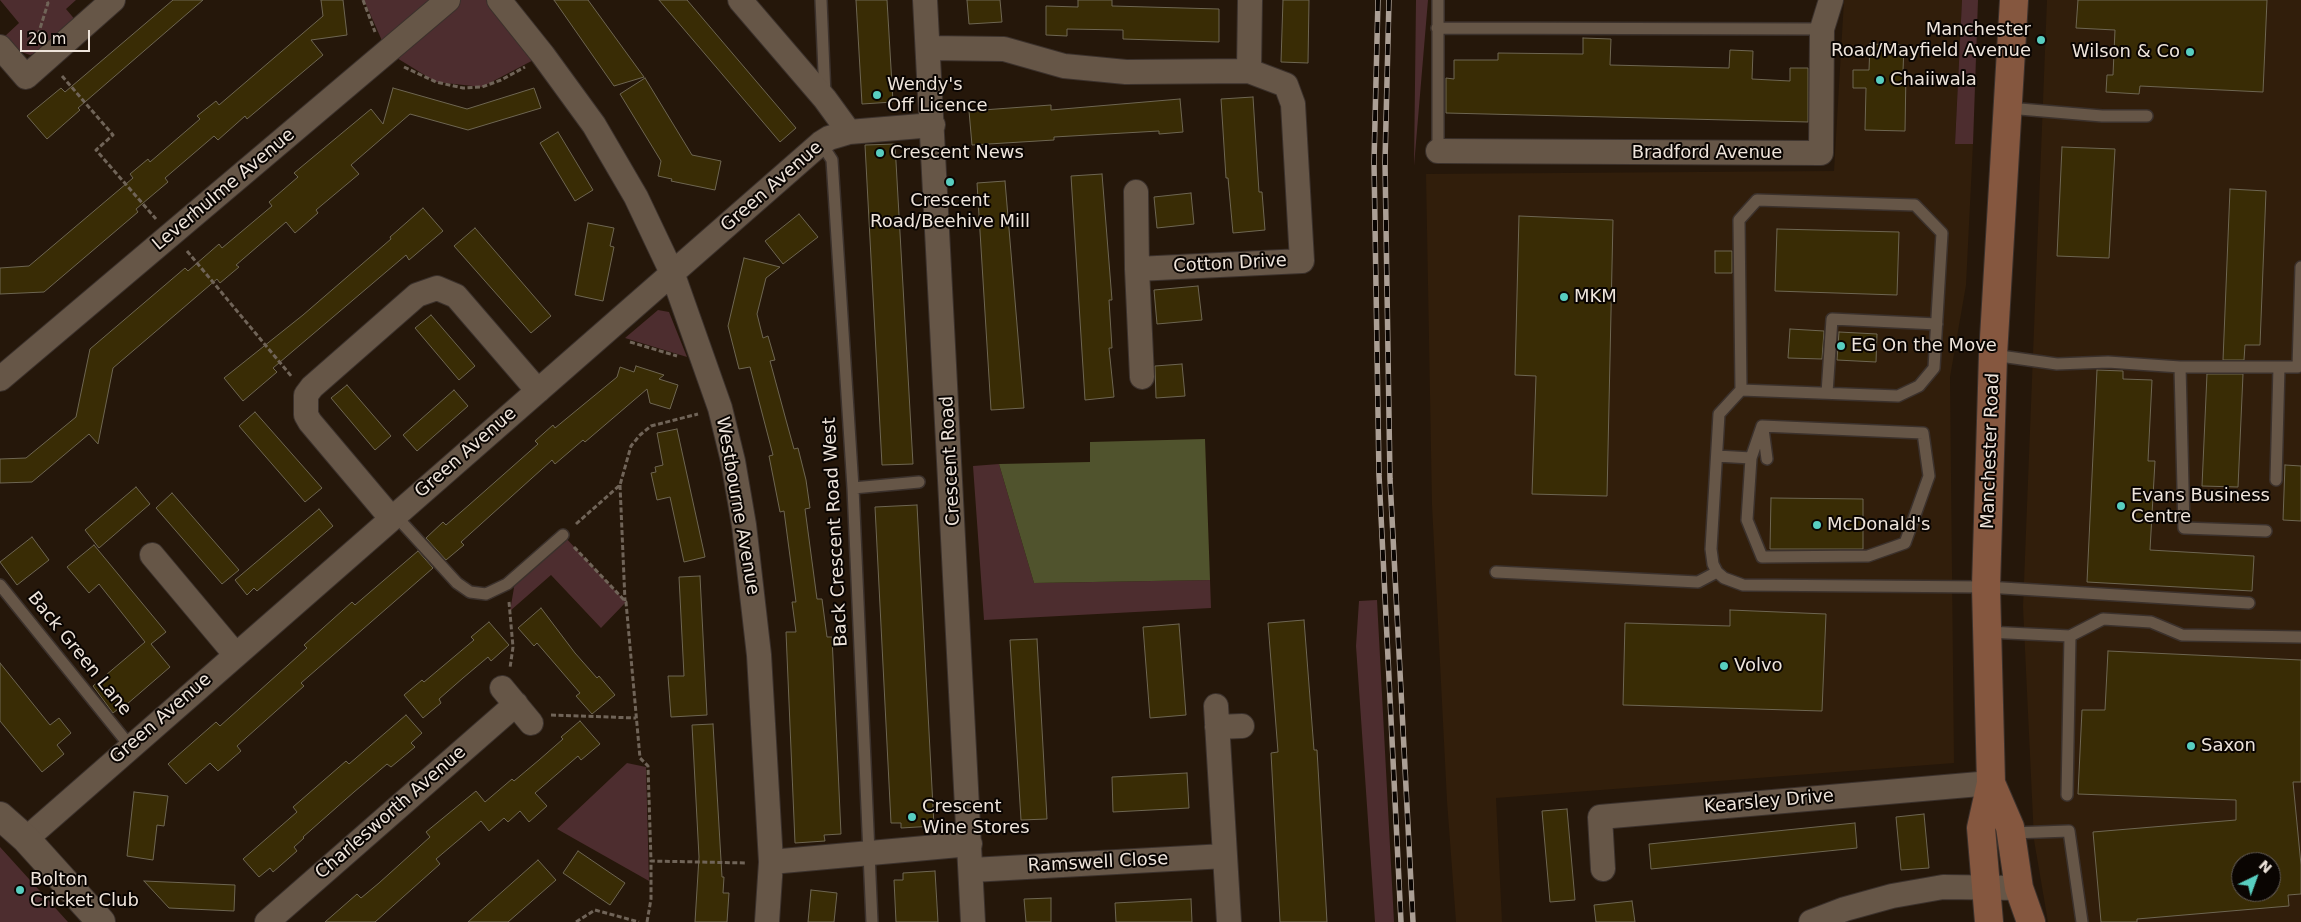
<!DOCTYPE html>
<html>
<head>
<meta charset="utf-8">
<style>
  body { margin:0 }
  #map { position:relative; width:2301px; height:922px; overflow:hidden; background:#25170a; font-family:"DejaVu Sans",sans-serif }
  canvas { display:block }
  .north { position:absolute; left:2231px; top:852px; width:50px; height:50px; box-sizing:border-box; background:#0a0502; border:1px solid #655e59; border-radius:50%; rotate:42deg; font-size:14px; font-weight:700; line-height:20px; text-align:center; color:#eee4db }
  .north::after { content:''; display:block; margin:auto; width:18px; height:22px; background:#58cec0; clip-path:polygon(50% 0,100% 100%,50% 72%,0 100%) }
  .scale { position:absolute; left:20px; top:30px; width:70px; height:22px; box-sizing:border-box; border:2px solid #eee4db; border-top:0; padding-left:6px; font-size:15px; line-height:18px; white-space:nowrap; color:#eee4db; -webkit-text-stroke:4px #0a0502; paint-order:stroke }
</style>
</head>
<body>
<div id="map">
<canvas width="2301" height="922"></canvas>
<div class="north">N</div>
<div class="scale">20 m</div>
</div>
<script>
const g = document.querySelector('canvas').getContext('2d');
g.lineJoin = 'round';
function fillPath(path, color) { g.fillStyle = color; g.fill(path, 'evenodd'); }
const toPath = rows => new Path2D(rows.map(r => 'M' + r).join(''));
function stroke(path, color, width, dash) { g.strokeStyle = color; g.lineWidth = width; g.lineCap = dash ? 'butt' : 'round'; g.setLineDash(dash || []); g.stroke(path); }
function label(font, color, halo, rows, align = 'center') {
  g.font = font + ' "DejaVu Sans",sans-serif'; g.lineWidth = 4; g.setLineDash([]); g.textBaseline = 'middle'; g.strokeStyle = halo; g.fillStyle = color; for (const [text, x, y, turn = 0] of rows) {
    g.save(); g.translate(x, y); g.rotate((+turn || 0) * Math.PI / 180); g.textAlign = isNaN(turn) ? turn : align; if (halo) g.strokeText(text, 0, 0); g.fillText(text, 0, 0); g.restore();
  }
}
const built = toPath([
  [1844,0,1962,0,1955,143,1973,144,1966,285,1950,377,1954,763,1496,798,1502,922,1456,922,1447,801,1432,505,1426,174,1834,171],
  [2047,0,2301,0,2301,922,2048,922,2034,840,2023,607],
  [2241,862,2271,862,2271,892,2241,892]
]);
const green = toPath([
  [0,0,76,0,66,9,77,22,45,50,30,55,16,50,4,37,19,23],
  [364,0,497,0,543,55,482,87,436,82,387,52],
  [1416,0,1428,0,1414,166],
  [1962,0,1978,0,1973,144,1955,144],
  [658,310,669,312,687,357,625,338],
  [999,464,1034,583,1210,580,1211,608,984,620,973,466],
  [563,535,626,602,601,628,551,575,510,611,516,576],
  [1377,600,1394,922,1375,922,1356,646,1359,601],
  [627,763,646,767,649,881,557,829],
  [0,847,10,858,68,922,0,922]
]);
const water = toPath([
  [1205,439,1210,580,1034,583,999,464,1090,462,1090,442]
]);
const building = toPath([
  [173,0,203,0,78,108,80,110,47,139,27,116,61,88,65,92,173,0],
  [321,0,343,0,347,35,311,40,323,55,247,119,245,116,218,140,214,136,165,178,168,182,136,209,138,212,44,292,0,294,0,268,29,266,133,178,130,174,148,159,150,162,200,119,197,116,216,101,219,105,323,16,321,0],
  [554,0,588,0,644,77,614,86,554,0],
  [659,0,687,0,796,128,780,142,659,0],
  [856,0,887,0,893,102,862,104,856,0],
  [967,0,1000,0,1002,22,969,24,967,0],
  [1078,0,1112,0,1112,6,1219,9,1219,42,1123,39,1123,30,1067,29,1067,36,1046,35,1046,6,1078,7,1078,0],
  [1283,0,1309,0,1308,63,1281,62,1283,0],
  [2078,0,2267,0,2263,92,2140,86,2139,94,2106,92,2107,75,2113,75,2115,30,2076,28,2078,0],
  [1583,38,1611,39,1610,65,1729,68,1730,50,1753,51,1752,79,1790,81,1790,68,1808,68,1808,122,1446,113,1446,78,1454,79,1454,60,1498,60,1498,53,1583,54,1583,38],
  [1870,44,1904,45,1903,71,1906,71,1905,131,1865,130,1866,88,1853,88,1853,70,1869,70,1870,44],
  [645,78,692,155,721,161,715,190,671,181,672,179,658,176,661,161,620,94,645,78],
  [393,88,467,109,534,88,541,108,468,130,410,114,351,165,359,174,316,210,318,213,295,233,286,222,236,265,239,267,220,283,217,279,113,368,98,444,89,434,32,482,0,483,0,459,26,458,76,417,90,349,185,268,188,271,219,244,222,248,272,206,269,202,298,177,294,173,371,109,383,124,393,88],
  [1253,97,1259,192,1262,192,1265,230,1233,233,1228,178,1226,178,1221,99,1253,97],
  [1180,99,1183,132,1159,134,1159,131,1054,137,1054,140,972,145,969,111,1051,105,1051,110,1180,99],
  [558,132,593,190,575,201,540,143,558,132],
  [895,144,913,464,882,465,865,145,895,144],
  [2062,147,2115,149,2109,258,2057,256,2062,147],
  [1102,174,1112,300,1109,300,1112,348,1109,348,1114,397,1085,400,1071,176,1102,174],
  [1005,181,1024,408,991,410,977,183,1005,181],
  [2230,189,2266,191,2260,345,2245,345,2244,360,2223,360,2230,189],
  [1191,193,1194,224,1157,228,1154,197,1191,193],
  [423,208,443,231,409,260,406,255,273,368,277,372,243,401,224,378,303,315,391,239,390,237,423,208],
  [799,214,818,237,783,264,765,241,799,214],
  [1519,216,1613,220,1607,496,1532,494,1536,376,1515,375,1519,216],
  [588,223,614,228,610,246,614,247,603,301,575,295,588,223],
  [475,228,551,316,531,333,454,246,475,228],
  [1777,229,1899,232,1897,295,1775,291,1777,229],
  [1715,251,1732,251,1732,273,1715,273,1715,251],
  [744,258,780,267,766,278,757,314,763,338,768,336,775,360,770,361,786,420,794,449,798,448,806,480,810,508,805,509,817,599,822,599,827,637,832,637,841,834,824,835,825,841,795,843,786,632,796,632,792,602,796,602,784,511,780,512,769,456,773,455,750,367,739,369,728,326,744,258],
  [1198,286,1202,320,1157,324,1154,290,1198,286],
  [431,315,475,366,459,380,415,328,431,315],
  [1790,329,1824,331,1822,359,1788,358,1790,329],
  [1839,332,1877,334,1876,362,1837,360,1839,332],
  [1182,364,1185,396,1156,398,1155,366,1182,364],
  [636,366,664,375,659,379,678,385,670,409,650,403,647,389,585,442,583,440,555,464,552,460,461,542,464,545,446,560,426,538,443,522,446,525,469,505,538,444,535,441,553,425,555,428,617,377,620,367,634,372,636,366],
  [2097,370,2123,371,2123,379,2152,380,2148,461,2155,461,2150,550,2254,556,2252,591,2087,582,2097,370],
  [2207,374,2243,374,2238,487,2202,486,2207,374],
  [347,385,391,436,375,450,331,398,347,385],
  [454,390,468,406,417,451,403,435,454,390],
  [255,412,322,488,305,502,239,426,255,412],
  [677,429,705,557,684,562,670,497,657,500,651,473,656,472,655,467,663,465,657,433,677,429],
  [2285,465,2301,466,2301,521,2283,520,2285,465],
  [136,487,150,504,99,548,85,530,136,487],
  [172,493,239,570,222,584,156,508,172,493],
  [1771,498,1863,499,1863,549,1770,549,1771,498],
  [917,505,934,826,901,828,901,823,891,823,875,507,917,505],
  [319,509,333,526,257,591,254,588,247,595,235,580,319,509],
  [32,537,49,560,17,585,0,562,32,537],
  [94,545,166,632,151,644,170,667,119,711,118,709,113,713,93,686,145,642,99,584,89,593,67,567,94,545],
  [418,551,433,568,301,683,304,686,237,746,241,751,218,771,210,763,186,784,168,764,216,722,220,726,307,648,304,645,352,602,355,605,418,551],
  [700,576,707,715,671,717,668,676,684,676,679,577,700,576],
  [541,608,575,653,597,678,599,676,615,695,592,714,576,696,580,693,537,643,534,646,518,628,541,608],
  [1730,610,1826,614,1822,711,1623,705,1625,623,1730,626,1730,610],
  [1304,620,1314,750,1317,750,1327,922,1280,922,1271,753,1278,752,1268,623,1304,620],
  [489,622,509,645,491,661,488,657,463,678,439,699,441,703,423,718,404,695,422,680,424,682,474,640,471,637,489,622],
  [1179,624,1186,715,1150,718,1143,627,1179,624],
  [1037,639,1047,819,1021,820,1010,640,1037,639],
  [2108,651,2301,660,2301,782,2293,782,2301,865,2301,894,2288,895,2289,906,2137,919,2137,922,2101,922,2093,832,2236,820,2236,800,2078,794,2082,710,2105,710,2108,651],
  [2241,862,2271,862,2271,892,2241,892,2241,862],
  [0,663,50,725,59,718,71,733,57,745,64,754,42,772,0,721,0,663],
  [406,715,422,733,411,743,415,747,391,767,387,764,354,792,303,837,304,838,294,847,297,851,273,872,270,868,259,877,243,859,297,812,293,807,346,761,349,764,406,715],
  [580,721,600,744,581,760,578,756,535,793,547,806,529,822,520,811,508,822,504,818,489,831,481,821,436,859,440,864,375,922,325,922,357,894,361,898,379,883,430,837,426,832,476,791,485,802,512,779,514,781,539,760,563,739,561,737,580,721],
  [713,724,722,877,724,877,723,893,729,893,727,922,695,922,699,857,692,725,713,724],
  [1187,773,1189,808,1113,812,1112,777,1187,773],
  [134,792,168,796,164,826,157,825,153,860,127,856,134,792],
  [1567,809,1575,900,1550,902,1542,811,1567,809],
  [1924,814,1929,868,1901,870,1896,817,1924,814],
  [1855,823,1857,848,1651,869,1649,844,1855,823],
  [578,851,625,883,610,905,563,873,578,851],
  [538,860,556,880,508,922,468,922,538,860],
  [935,871,938,922,896,922,894,880,903,880,903,873,935,871],
  [144,881,235,885,234,911,169,908,144,881],
  [811,890,837,893,834,922,808,922,811,890],
  [1051,898,1051,922,1026,922,1024,899,1051,898],
  [1191,899,1192,922,1116,922,1115,903,1191,899],
  [1632,901,1635,922,1596,922,1594,905,1632,901]
]);
const path = toPath([
  [363,0,375,32],
  [38,35,48,3,46,0],
  [404,67,436,82,463,88,482,87,501,80,525,67],
  [62,76,113,135,96,150,156,219],
  [187,251,292,377],
  [630,342,677,356],
  [620,485,625,601],
  [576,524,620,485,631,446,640,435,651,426,698,414],
  [574,547,626,602,640,758,648,766,651,861,747,863],
  [509,602,513,647,510,668],
  [551,715,636,718],
  [576,922,595,910,639,922],
  [647,922,651,899,651,861]
]);
const service = toPath([
  [821,0,825,96],
  [1437,28,1822,29],
  [2008,108,2102,116,2147,116],
  [821,143,832,160,853,488,872,922],
  [1438,151,1438,0],
  [1993,355,2057,364,2108,362,2180,367,2184,528,2266,531],
  [2180,367,2298,367,2301,267],
  [1741,390,1739,220,1757,200,1915,205,1942,233,1934,368,1919,386,1898,396,1741,390,1719,414,1711,549,1713,564,1717,572,1724,578,1743,585,1986,587,2249,603],
  [1827,393,1832,319,1937,324],
  [1762,426,1923,433,1929,476,1905,543,1868,556,1762,557,1747,520,1751,458,1762,426],
  [1763,429,1767,459],
  [1717,456,1751,458],
  [2276,480,2279,367],
  [853,488,919,482],
  [395,515,457,583,470,592,486,594,507,584,563,535],
  [1496,572,1698,582,1717,572],
  [0,585,130,746],
  [1987,632,2070,636,2067,795],
  [2070,636,2103,619,2151,622,2182,635,2301,637],
  [2011,833,2069,831,2082,922]
]);
const minor = toPath([
  [499,0,543,55,594,125,636,197,673,275,720,408,733,461,744,525,759,655,771,862,767,922],
  [740,0,825,99,849,132],
  [925,0,973,922],
  [0,47,26,77,113,0],
  [928,48,1004,49,1064,66,1126,72,1249,71,1286,85,1293,104,1302,261,1137,269,1136,192],
  [1249,71,1250,0],
  [1438,151,1821,153,1822,29,1831,0],
  [1137,269,1142,377],
  [0,379,448,0],
  [391,518,310,422,306,415,306,395,312,387,417,295,437,288,456,296,538,391],
  [152,555,235,654],
  [502,688,531,723],
  [1216,706,1229,922],
  [1217,727,1242,726],
  [26,839,821,143,829,138,849,132,933,125],
  [771,862,970,844],
  [1603,869,1600,817,1991,783],
  [972,870,1225,856],
  [267,922,516,704],
  [1811,922,1845,909,1892,896,1943,887,2019,888]
]);
const tertiary = toPath([
  [0,816,26,839,101,922]
]);
const secondary = toPath([
  [1991,783,2010,827,2019,888,2031,922],
  [1989,922,1981,828,1991,783,1986,587,1993,355,2014,0]
]);
const rail = toPath([
  [1378,0,1374,162,1379,475,1401,922],
  [1389,0,1385,162,1390,479,1413,922]
]);
const markers = [
  [2041,40,5,"#58cec0"],
  [2190,52,5,"#58cec0"],
  [1880,80,5,"#58cec0"],
  [877,95,5,"#58cec0"],
  [880,153,5,"#58cec0"],
  [950,182,5,"#58cec0"],
  [1564,297,5,"#58cec0"],
  [1841,346,5,"#58cec0"],
  [2121,506,5,"#58cec0"],
  [1817,525,5,"#58cec0"],
  [1724,666,5,"#58cec0"],
  [2191,746,5,"#58cec0"],
  [912,817,5,"#58cec0"],
  [20,890,5,"#58cec0"]
];
const poiNames = [
  ["Manchester",2031,30,"right"],
  ["Road/Mayfield Avenue",2031,51,"right"],
  ["Wilson & Co",2180,52,"right"],
  ["Chaiiwala",1890,80],
  ["Wendy's",887,85],
  ["Off Licence",887,106],
  ["Crescent News",890,153],
  ["Crescent",950,201,"center"],
  ["Road/Beehive Mill",950,222,"center"],
  ["MKM",1574,297],
  ["EG On the Move",1851,346],
  ["Evans Business",2131,496],
  ["Centre",2131,517],
  ["McDonald's",1827,525],
  ["Volvo",1734,666],
  ["Saxon",2201,746],
  ["Crescent",922,807],
  ["Wine Stores",922,828],
  ["Bolton",30,880],
  ["Cricket Club",30,901]
];
const streetNames = [
  ["Bradford Avenue",1707,153],
  ["Green Avenue",772,187,-41],
  ["Leverhulme Avenue",224,190,-40],
  ["Cotton Drive",1230,264,-3],
  ["Manchester Road",1991,451,-88],
  ["Green Avenue",466,453,-41],
  ["Crescent Road",951,461,-93],
  ["Westbourne Avenue",737,506,80],
  ["Back Crescent Road West",836,532,-93],
  ["Back Green Lane",79,654,51],
  ["Green Avenue",161,719,-41],
  ["Kearsley Drive",1769,802,-5],
  ["Charlesworth Avenue",391,813,-41],
  ["Ramswell Close",1098,863,-3]
];
fillPath(built, '#311e0b');
fillPath(green, '#4d2d2f');
fillPath(water, '#50532d');
fillPath(building, '#392c05');
stroke(building, '#6e6652', 1);
stroke(service, '#3b312c', 14);
stroke(minor, '#3b312c', 26);
stroke(tertiary, '#3b312c', 30);
stroke(secondary, '#3b312c', 30);
stroke(path, '#706458', 3, [5, 2.5]);
stroke(service, '#665647', 11);
stroke(minor, '#665647', 24);
stroke(tertiary, '#665647', 28);
stroke(secondary, '#85573f', 28);
stroke(rail, '#ab9f95', 5.5);
stroke(rail, '#0a0502', 4, [11]);
for (const [x, y, r, color] of markers) { const dot = new Path2D(); dot.arc(x, y, r, 0, 2 * Math.PI); g.fillStyle = color; g.fill(dot); stroke(dot, '#0a0502', 2); }
label('18px', '#eee4db', '#0a0502', poiNames, 'left');
label('18px', '#eee4db', '#0a0502', streetNames);
</script>
</body>
</html>
